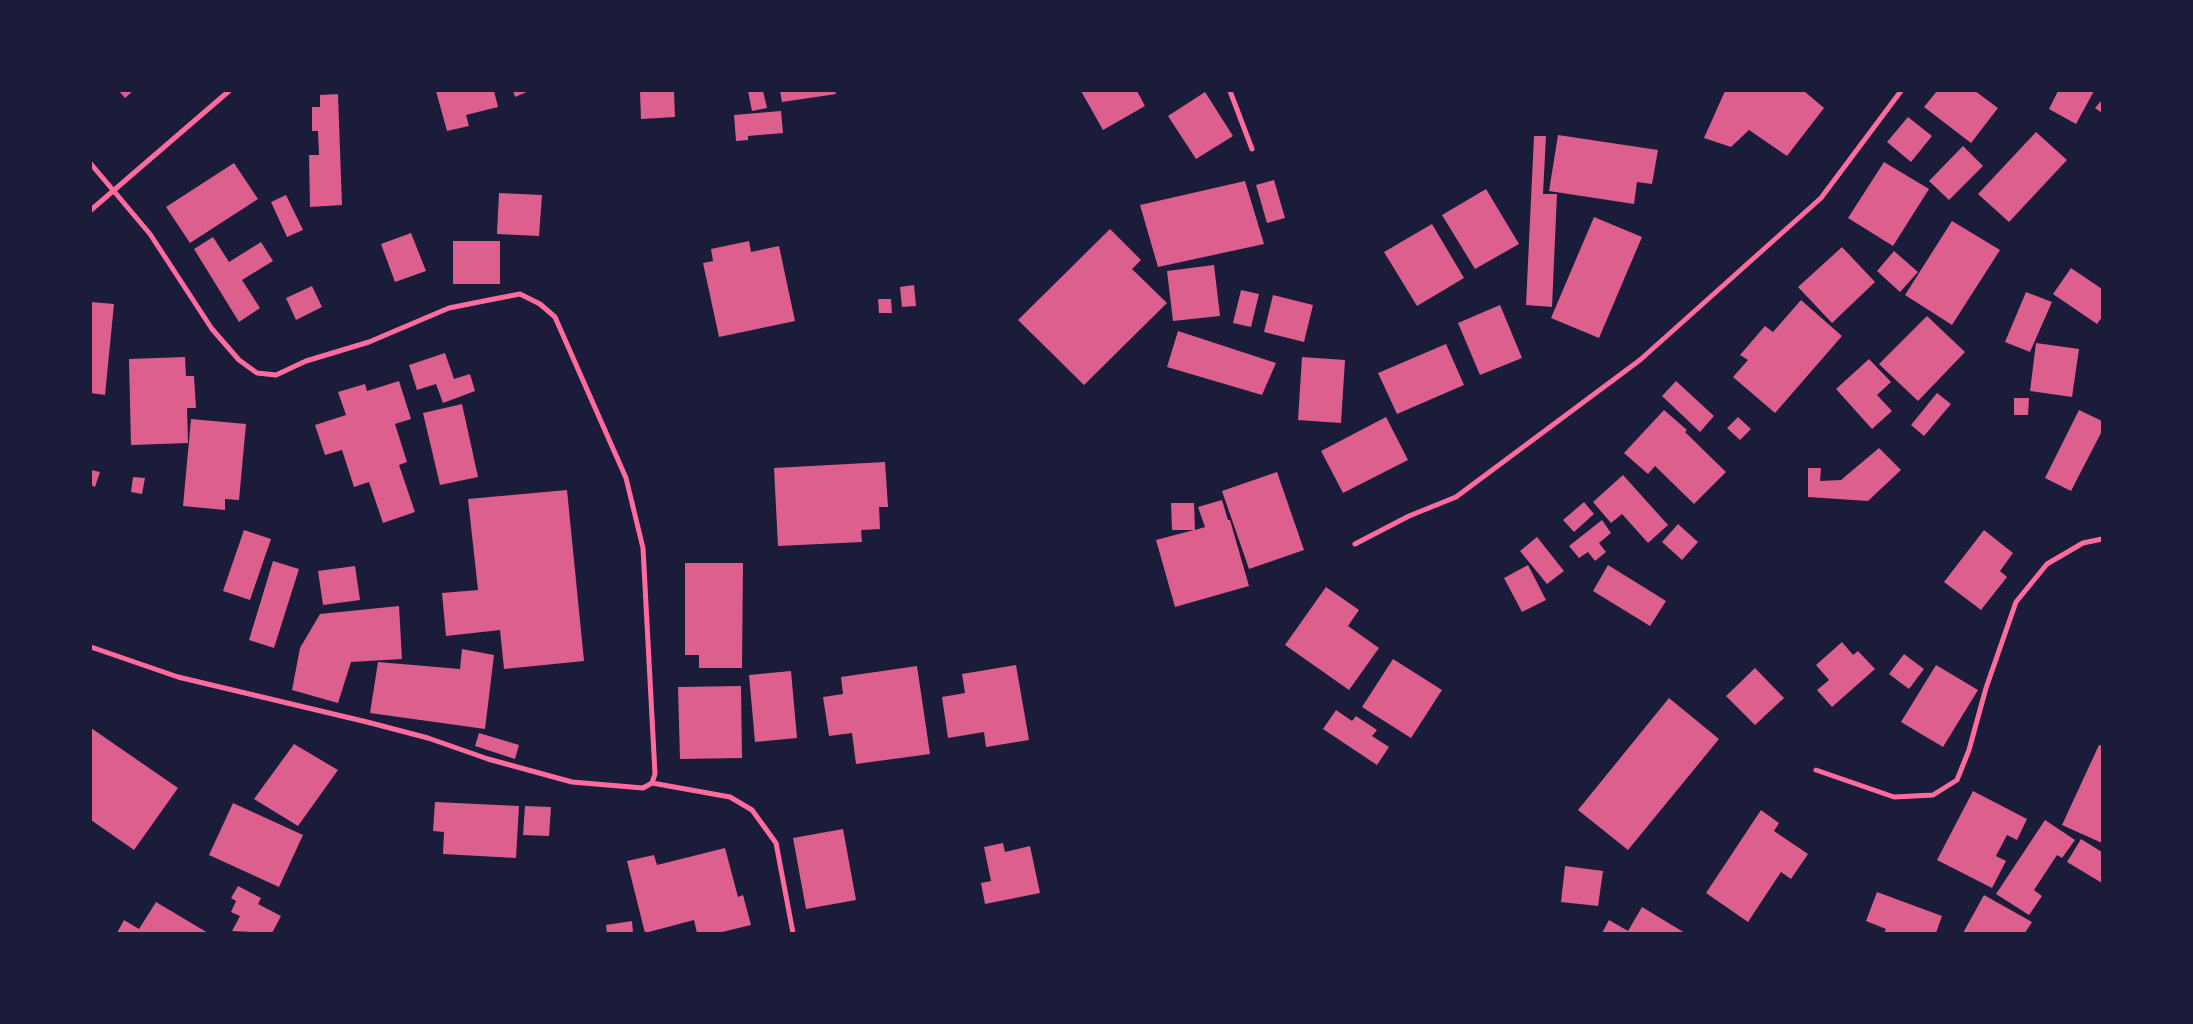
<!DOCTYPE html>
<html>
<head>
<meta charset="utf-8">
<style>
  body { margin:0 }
  #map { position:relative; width:2193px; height:1024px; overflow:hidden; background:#1b1b3a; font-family:"Nunito Sans",sans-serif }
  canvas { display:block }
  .frame { position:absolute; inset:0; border:92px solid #1b1b3a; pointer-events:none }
</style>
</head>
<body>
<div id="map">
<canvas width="2193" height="1024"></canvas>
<div class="frame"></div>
</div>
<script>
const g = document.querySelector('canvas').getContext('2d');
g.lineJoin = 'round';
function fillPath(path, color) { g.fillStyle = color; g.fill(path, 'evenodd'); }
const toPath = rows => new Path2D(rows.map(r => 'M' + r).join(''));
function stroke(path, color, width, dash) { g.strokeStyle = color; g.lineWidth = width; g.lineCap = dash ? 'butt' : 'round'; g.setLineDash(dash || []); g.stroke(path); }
const building = toPath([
  [119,91,133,91,125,98],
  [436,91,494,91,498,107,466,115,469,126,447,131],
  [513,91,529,91,515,97],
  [640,91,674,91,675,117,641,119],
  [748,91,763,91,767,108,752,111],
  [780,91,835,91,836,94,782,102],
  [1081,91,1137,91,1145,106,1103,130],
  [1725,91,1804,91,1824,108,1787,156,1749,130,1731,147,1704,138],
  [1937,91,1975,91,1998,108,1971,143,1924,107],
  [2058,91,2094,91,2076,124,2049,109],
  [1205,92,1233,136,1196,159,1168,116],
  [338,94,342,205,310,207,309,155,319,155,318,131,312,131,312,107,320,107,320,95],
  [2102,100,2102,113,2095,108],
  [781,111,783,133,748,136,748,140,736,141,734,115],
  [1908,117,1932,136,1911,162,1887,142],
  [2036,132,2067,160,2009,222,1978,194],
  [1558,135,1658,150,1652,184,1637,182,1634,204,1549,191],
  [1534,136,1546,136,1543,194,1557,194,1552,307,1526,305],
  [1963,146,1983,166,1949,200,1929,181],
  [1884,162,1929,189,1893,246,1848,218],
  [234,163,258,199,190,243,166,207],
  [1274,180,1285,218,1267,223,1256,185],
  [1245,181,1264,244,1158,267,1140,205],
  [1486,189,1519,244,1475,269,1442,215],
  [499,193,542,195,539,236,497,234],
  [286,195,303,230,287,237,271,202],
  [1594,217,1642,237,1599,338,1551,318],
  [1952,221,2000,250,1952,325,1905,295],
  [1432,224,1464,278,1417,306,1384,252],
  [1110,229,1141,260,1132,269,1167,303,1084,385,1018,320],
  [411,233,426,271,395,282,381,244],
  [213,237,229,262,261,242,273,261,242,280,260,308,239,322,194,249],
  [453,241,500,241,500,284,453,284],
  [749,241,751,252,779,246,795,321,719,337,703,263,713,261,711,249],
  [1842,247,1875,282,1832,323,1798,287],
  [1894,251,1918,272,1900,292,1877,271],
  [1214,265,1220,316,1173,321,1167,271],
  [2071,268,2102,289,2102,317,2097,324,2053,294],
  [914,285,916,306,902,307,900,287],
  [312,286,322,307,296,320,286,298],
  [1241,290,1259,294,1251,327,1233,323],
  [2026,292,2052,302,2030,352,2005,342],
  [1273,295,1313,305,1304,342,1264,332],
  [878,299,891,299,892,313,879,313],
  [1801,300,1842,336,1775,413,1733,377,1748,360,1740,355,1765,326,1773,332],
  [91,302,114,304,105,395,91,393],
  [1500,305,1522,358,1480,375,1458,323],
  [1927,316,1965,352,1918,401,1879,364],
  [1178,331,1276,363,1262,395,1167,367],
  [2036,343,2079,349,2072,397,2030,391],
  [1446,344,1464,385,1397,414,1378,373],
  [445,353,454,379,470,374,475,391,443,403,436,384,417,390,409,365],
  [185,357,186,376,194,376,196,408,187,408,188,443,131,445,129,359],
  [1302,357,1345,360,1341,423,1298,420],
  [1869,359,1891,382,1877,395,1892,411,1872,429,1836,389],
  [399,381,411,419,395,424,407,462,399,465,415,512,383,523,369,482,354,487,342,450,325,455,315,425,346,415,338,392,365,384,367,391],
  [1676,381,1714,416,1700,432,1662,396],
  [1937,393,1951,404,1924,436,1911,425],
  [2014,398,2029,398,2028,415,2014,415],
  [462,404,478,477,440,485,423,413],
  [1664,410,1687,430,1685,432,1726,472,1694,504,1655,466,1648,474,1624,453],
  [2079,410,2102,421,2102,431,2071,491,2045,478],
  [1386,417,1408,460,1343,493,1321,451],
  [1738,417,1751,429,1740,440,1727,428],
  [191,419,246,424,239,500,225,499,225,510,183,506],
  [1879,448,1901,470,1868,501,1808,497,1808,468,1821,468,1820,481,1841,480],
  [885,462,888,507,879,507,880,529,861,530,862,542,778,546,774,468],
  [91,470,100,472,95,487,91,485],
  [1277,472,1304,550,1249,569,1222,491],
  [1623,475,1668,525,1648,543,1622,514,1611,523,1593,502],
  [133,477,145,478,142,494,131,492],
  [567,490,584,661,504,669,500,630,446,636,442,593,478,590,468,499],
  [1222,500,1228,520,1230,520,1249,586,1175,607,1156,540,1194,530,1172,530,1171,503,1194,503,1195,530,1205,527,1198,507],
  [1584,502,1594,514,1574,532,1563,520],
  [1602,520,1611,533,1599,543,1606,552,1595,561,1588,552,1579,558,1569,546],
  [1678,524,1698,542,1682,560,1662,542],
  [244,530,271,539,250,600,223,591],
  [1984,530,2013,553,2000,571,2007,577,1981,610,1944,582],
  [1537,537,1564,571,1547,584,1520,551],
  [273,561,299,569,274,648,249,640],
  [685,563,743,563,742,668,699,668,699,655,685,655],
  [1528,565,1546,600,1522,612,1504,578],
  [1608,565,1666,601,1650,626,1593,591],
  [355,566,360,600,323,605,318,571],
  [1326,587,1359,610,1348,626,1379,648,1349,690,1285,645],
  [399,606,402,659,351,662,338,703,292,690,300,648,320,614],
  [1842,642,1853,655,1858,651,1875,669,1832,707,1817,690,1829,680,1816,665],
  [462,649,494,655,485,729,370,713,378,662,460,669],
  [1904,654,1924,669,1909,689,1889,674],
  [1393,659,1442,690,1411,738,1362,707],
  [1016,665,1029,740,986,747,984,732,948,738,942,697,965,693,962,674],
  [1936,665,1978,690,1943,747,1901,722],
  [917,666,930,754,856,764,852,733,829,736,823,697,843,694,841,677],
  [1755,668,1784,698,1755,725,1726,696],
  [791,671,797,738,755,742,749,675],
  [741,686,742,758,680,759,678,687],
  [1669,698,1719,739,1628,850,1578,810],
  [1336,710,1352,721,1356,716,1377,730,1372,736,1389,747,1377,765,1323,729],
  [91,728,178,788,134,850,91,820],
  [479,733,519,745,515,759,475,746],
  [294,744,338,770,298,826,254,799],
  [2099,745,2102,746,2102,843,2062,825],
  [1973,791,2027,819,2017,840,2007,835,1996,856,2006,861,1992,888,1937,860],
  [435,802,519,806,516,858,443,854,444,832,433,831],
  [233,803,303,835,279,887,209,855],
  [525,806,551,807,549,836,523,835],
  [1761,810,1779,823,1774,831,1808,854,1791,879,1781,872,1748,922,1706,893],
  [2045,820,2075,840,2062,858,2057,855,2034,890,2042,896,2029,915,1996,894],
  [843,829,856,900,806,909,793,838],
  [2081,839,2102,852,2102,883,2067,862],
  [1003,843,1005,852,1030,846,1040,893,985,904,981,883,991,881,984,847],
  [725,848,738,897,743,895,751,925,718,933,697,933,694,920,645,933,627,861,654,855,657,865],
  [1565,866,1603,871,1598,906,1561,902],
  [238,886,261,898,258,904,281,916,272,933,232,931,240,916,231,912,236,901,231,898],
  [1877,892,1942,916,1936,933,1884,933,1886,929,1866,921],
  [1984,895,2032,922,2025,933,1963,933],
  [156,902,208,933,117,933,124,920,139,929],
  [1642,907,1685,933,1602,933,1609,920,1628,931],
  [632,921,633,933,607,933,606,925]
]);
const minor = toPath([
  [1230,91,1252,149],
  [91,164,150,234,212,329,239,360,257,373,276,375,306,361,369,342,449,308,494,299,520,294,540,304,555,317,626,478,643,548,655,774,652,783,643,788,572,782,488,759,428,738,367,722,178,677,91,647],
  [91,210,229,91],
  [1355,544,1409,516,1456,497,1640,360,1821,198,1901,91],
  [1816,770,1894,797,1933,795,1957,780,1969,750,1986,688,2016,602,2047,564,2083,543,2102,539],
  [652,783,730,797,752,810,776,843,793,933]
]);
fillPath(building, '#dd5f8e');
stroke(minor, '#ff6b9d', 5);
</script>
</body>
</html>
